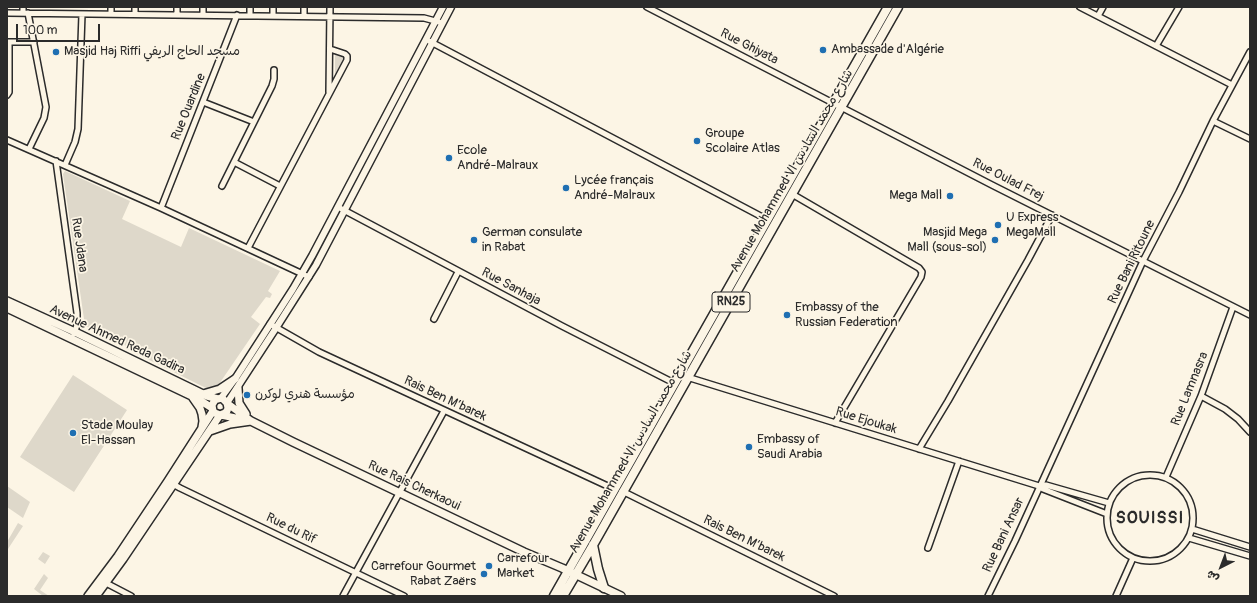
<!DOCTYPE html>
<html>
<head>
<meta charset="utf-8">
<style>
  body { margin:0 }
  #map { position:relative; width:1257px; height:603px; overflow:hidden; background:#fcf5e5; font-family:Pangolin,"Playpen Sans Arabic",sans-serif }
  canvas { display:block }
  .frame { position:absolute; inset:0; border:8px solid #2b2b2b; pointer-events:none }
  .north { position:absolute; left:1201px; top:547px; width:40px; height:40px; -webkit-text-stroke:3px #fcf5e5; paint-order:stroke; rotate:222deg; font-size:11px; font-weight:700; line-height:16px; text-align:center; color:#2b2b2b }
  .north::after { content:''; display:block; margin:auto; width:14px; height:18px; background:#2b2b2b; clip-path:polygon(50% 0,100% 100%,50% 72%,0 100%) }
  .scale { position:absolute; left:16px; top:24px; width:84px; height:18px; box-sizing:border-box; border:2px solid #2b2b2b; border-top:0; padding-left:5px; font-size:12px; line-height:14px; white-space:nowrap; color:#2b2b2b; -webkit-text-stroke:3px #fcf5e5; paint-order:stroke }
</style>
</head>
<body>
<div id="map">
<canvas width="1257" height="603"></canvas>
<div class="frame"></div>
<div class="north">ش</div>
<div class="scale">100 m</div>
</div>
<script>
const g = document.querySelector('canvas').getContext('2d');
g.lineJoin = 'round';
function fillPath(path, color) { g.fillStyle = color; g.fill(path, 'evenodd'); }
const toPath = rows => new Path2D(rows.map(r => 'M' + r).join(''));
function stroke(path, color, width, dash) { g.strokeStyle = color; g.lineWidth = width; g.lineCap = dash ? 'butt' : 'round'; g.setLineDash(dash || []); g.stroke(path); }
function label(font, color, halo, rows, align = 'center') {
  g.font = font + ' Pangolin,"Playpen Sans Arabic",sans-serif'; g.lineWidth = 3.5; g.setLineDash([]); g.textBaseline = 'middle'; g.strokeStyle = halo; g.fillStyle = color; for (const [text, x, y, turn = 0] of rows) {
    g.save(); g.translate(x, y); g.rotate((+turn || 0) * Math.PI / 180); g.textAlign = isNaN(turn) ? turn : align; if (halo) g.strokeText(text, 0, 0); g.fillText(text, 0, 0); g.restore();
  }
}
const green = toPath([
  [335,54,344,57,335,75],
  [65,171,130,201,122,219,181,247,189,228,280,271,268,291,272,294,270,298,266,297,251,317,260,324,217,387,210,390,125,348,126,346,85,326,63,174],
  [73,375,127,410,74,492,20,457],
  [7,486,30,502,23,518,7,507],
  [18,523,23,526,8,549,7,542],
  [43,552,50,556,45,564,38,559],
  [44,574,48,578,40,590,49,596,43,596,34,589]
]);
const minor = toPath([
  [111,7,111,14],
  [203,7,203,15],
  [647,7,992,185,1250,315],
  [1080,7,1232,85],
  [7,13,424,18,439,22],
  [23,13,23,7],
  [28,13,46,107,44,118,29,149],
  [135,14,135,7],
  [177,15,177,7],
  [250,16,250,7],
  [273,16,273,7],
  [304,16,304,7],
  [1098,16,1103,7],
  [429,41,768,220],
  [7,42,34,42],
  [1156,46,1179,7],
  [329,92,330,7],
  [7,95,9,92,9,42],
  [203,102,254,122],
  [1213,121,1250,139],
  [7,140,161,208,309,277],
  [56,161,77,313,77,325,74,334],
  [234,162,280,186],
  [65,165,75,142,78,129,82,14],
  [222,186,272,86,274,79,274,70],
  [792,194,919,268,922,272,921,277,835,423],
  [338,207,562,326,674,383],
  [161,208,237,15],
  [248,248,347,60,347,56,345,54,330,49],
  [434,319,458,272],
  [270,324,319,352,614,489],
  [687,377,1039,486,1043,489,1107,514],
  [1201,396,1225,409,1238,419,1250,432],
  [919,449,948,401,1028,260,1052,215],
  '1107 518a43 43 0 1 1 86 0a43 43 0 1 1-86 0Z',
  [1166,477,1201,396,1233,307],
  [171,483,180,488,404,596],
  [1039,486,1046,485,1109,503],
  [622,491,834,596],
  [1192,529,1250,547],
  [1189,538,1250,556],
  [928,548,959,461],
  [106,583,131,596],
  [343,596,444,411],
  [988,596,1015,541,1143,261,1179,192,1213,121,1250,52],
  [1116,596,1133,558]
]);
const tertiary = toPath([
  [221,398,235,379,293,289,312,256,443,7],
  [227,403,276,328,316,265,451,7]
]);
const secondary = toPath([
  [7,301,75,332,207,396,218,399],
  [7,308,198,399,212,408],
  [238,388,239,403,246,414],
  [203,394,220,389,235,379],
  [193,398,200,408,202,414,203,421,202,427],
  [228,404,251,421,293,442,524,552,562,568,621,596],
  [221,415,245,420],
  [210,431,230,424,251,421],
  [88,596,118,556,168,481,213,411],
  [96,596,123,559,220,415,225,413,227,411,228,408,227,403,223,399,221,398,215,400,212,405,213,411,215,413,220,415]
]);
const primary = toPath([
  [593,545,598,569,604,588],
  [554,596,888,7],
  [563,596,593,545,898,7]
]);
const markers = [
  [823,50,4,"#1f6fb2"],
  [56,52,4,"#1f6fb2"],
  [697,141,4,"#1f6fb2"],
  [449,158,4,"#1f6fb2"],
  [566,188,4,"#1f6fb2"],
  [950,196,4,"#1f6fb2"],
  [998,225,4,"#1f6fb2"],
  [474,240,4,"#1f6fb2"],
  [995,240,4,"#1f6fb2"],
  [787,315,4,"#1f6fb2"],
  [247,395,4,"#1f6fb2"],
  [73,433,4,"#1f6fb2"],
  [749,447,4,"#1f6fb2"],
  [489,566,4,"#1f6fb2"],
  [484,574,4,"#1f6fb2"]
];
const shields = [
  [731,302,38]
];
const shieldNames = [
  ["RN25",731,302]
];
const streetNames = [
  ["Rue Ghiyata",749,47,27],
  ["Rue Ouardine",189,107,-68],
  ["Avenue Mohammed VI شارع محمد السادس",792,171,-60],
  ["Rue Oulad Frej",1008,180,27],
  ["Rue Jdana",79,245,82],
  ["Rue Bani Ritoune",1132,262,-64],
  ["Rue Sanhaja",511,287,28],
  ["Avenue Ahmed Reda Gadira",117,340,25],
  ["Rue Lamnasra",1190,389,-68],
  ["Rais Ben M’barek",445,399,25],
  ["Rue Ejoukak",866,421,17],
  ["Avenue Mohammed VI شارع محمد السادس",631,452,-60],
  ["Rue Rais Cherkaoui",414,486,25],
  ["Rue du Rif",291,529,26],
  ["Rue Bani Ansar",1004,535,-65],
  ["Rais Ben M’barek",744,539,26]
];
const poiNames = [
  ["Ambassade d'Algérie",831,50],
  ["Masjid Haj Riffi مسجد الحاج الريفي",64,52],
  ["Groupe",705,134],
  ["Scolaire Atlas",705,149],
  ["Ecole",457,151],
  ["André-Malraux",457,166],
  ["Lycée français",574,181],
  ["André-Malraux",574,196],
  ["Mega Mall",942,196,"right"],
  ["U Express",1006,218],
  ["MegaMall",1006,233],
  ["German consulate",482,233],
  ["in Rabat",482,248],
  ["Masjid Mega",987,233,"right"],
  ["Mall (sous-sol)",987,248,"right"],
  ["Embassy of the",795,308],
  ["Russian Federation",795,323],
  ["مؤسسة هنري لوكرن",255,395],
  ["Stade Moulay",81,426],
  ["El-Hassan",81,441],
  ["Embassy of",757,440],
  ["Saudi Arabia",757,455],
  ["Carrefour",497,559],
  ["Market",497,574],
  ["Carrefour Gourmet",476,567,"right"],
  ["Rabat Zaërs",476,582,"right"]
];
const districtNames = [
  ["SOUISSI",1150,519]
];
fillPath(green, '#ded8ca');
stroke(minor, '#2b2b2b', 8);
stroke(tertiary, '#2b2b2b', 9);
stroke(secondary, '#2b2b2b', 10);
stroke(primary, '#2b2b2b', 11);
stroke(minor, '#fcf5e5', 5);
stroke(tertiary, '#fcf5e5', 6);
stroke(secondary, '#fcf5e5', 7);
stroke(primary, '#fcf5e5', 8);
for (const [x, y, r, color] of markers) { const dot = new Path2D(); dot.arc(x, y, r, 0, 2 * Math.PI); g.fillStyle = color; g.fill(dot); stroke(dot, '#fcf5e5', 1.5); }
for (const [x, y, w] of shields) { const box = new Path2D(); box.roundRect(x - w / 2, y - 10, w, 20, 3); g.fillStyle = '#fcf5e5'; g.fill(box); stroke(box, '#2b2b2b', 1); }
label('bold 12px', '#2b2b2b', null, shieldNames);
label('13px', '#2b2b2b', '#fcf5e5', streetNames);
label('13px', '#2b2b2b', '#fcf5e5', poiNames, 'left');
g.letterSpacing = '1px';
label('bold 17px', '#2b2b2b', '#fcf5e5', districtNames);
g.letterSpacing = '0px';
</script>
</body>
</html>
